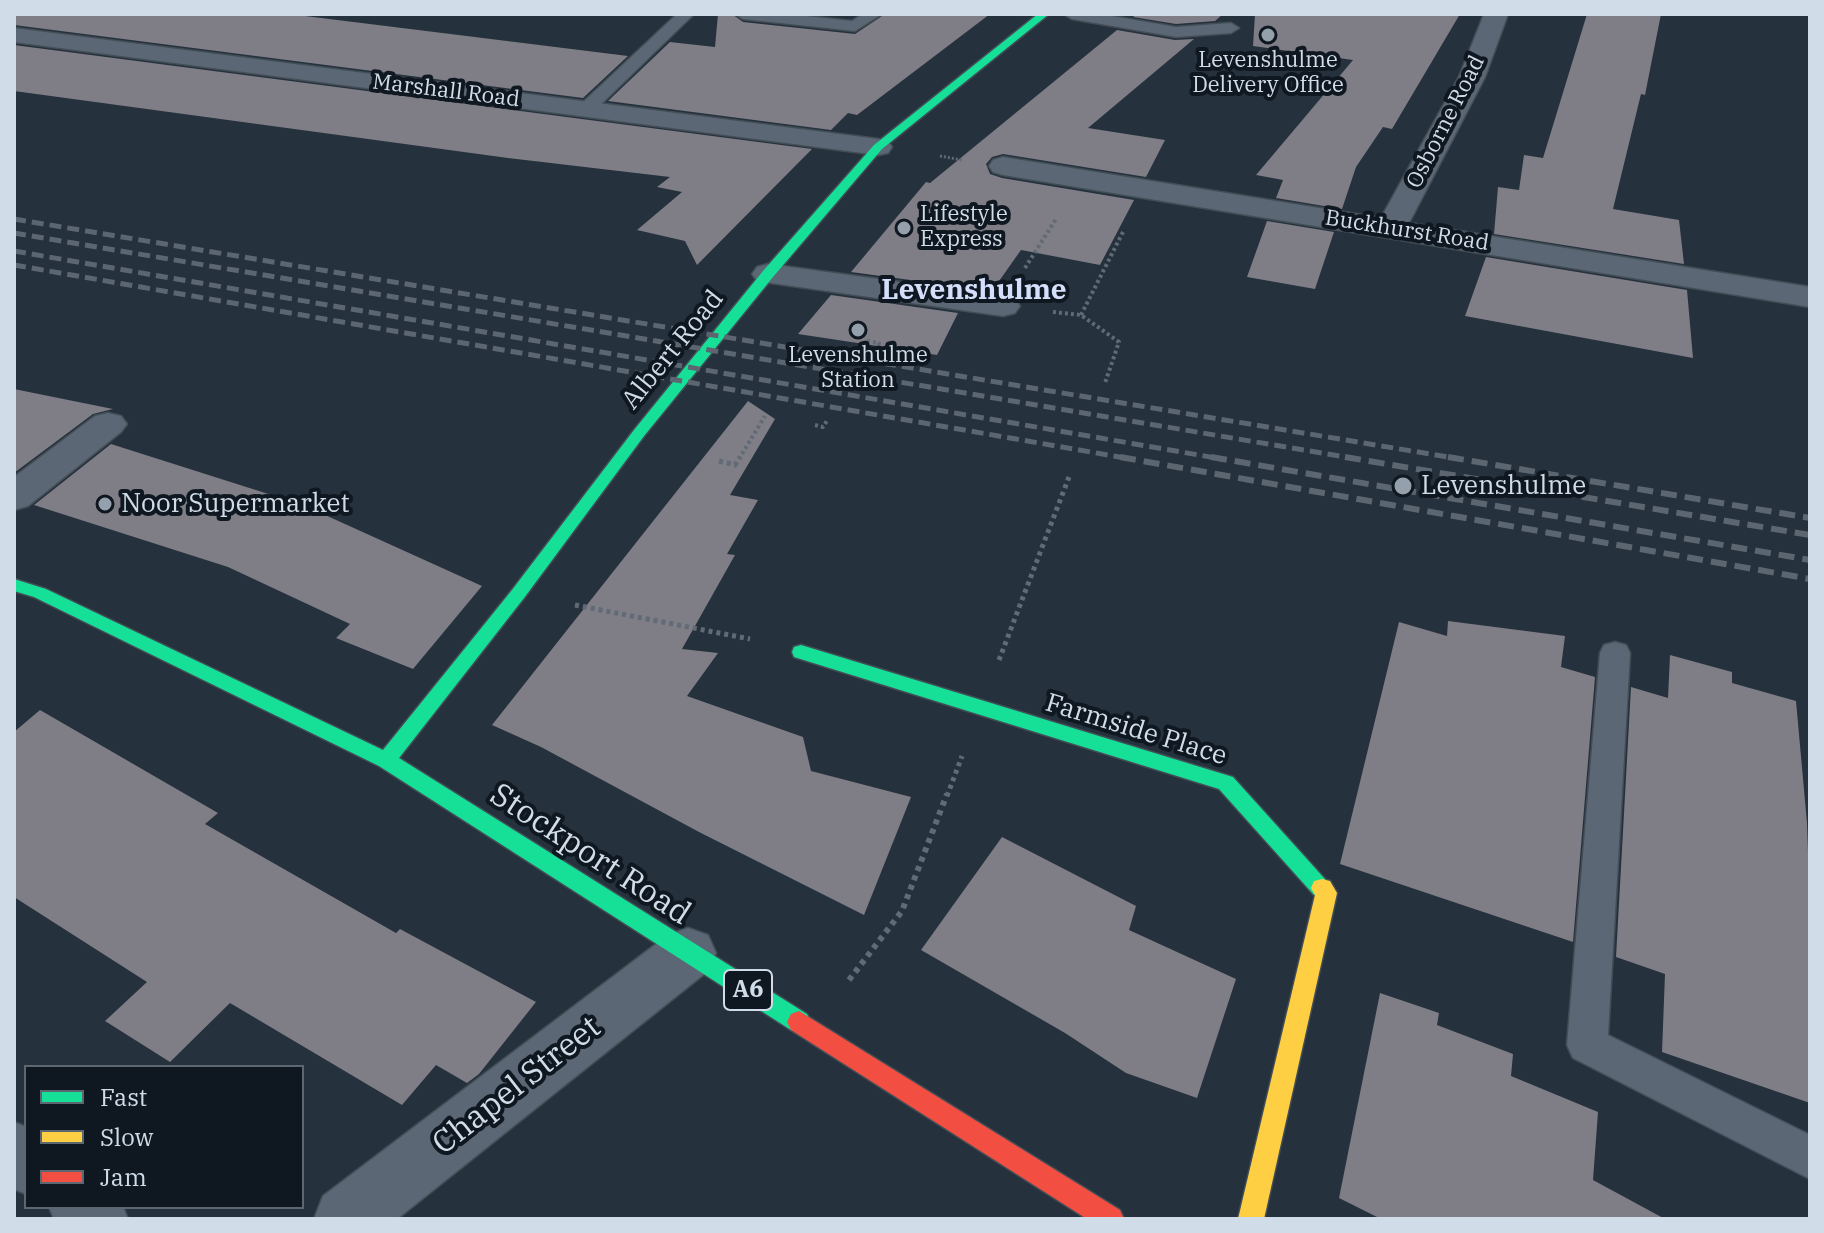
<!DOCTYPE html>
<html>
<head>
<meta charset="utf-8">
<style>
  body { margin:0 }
  #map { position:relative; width:1824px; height:1233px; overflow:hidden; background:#25313c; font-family:"IBM Plex Serif",serif }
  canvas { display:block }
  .frame { position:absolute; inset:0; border:16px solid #d0dde9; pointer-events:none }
  .legend { position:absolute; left:24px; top:1065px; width:280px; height:144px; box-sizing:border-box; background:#0f1821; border:2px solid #5c6771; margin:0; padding:10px 14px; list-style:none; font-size:24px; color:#d0dde9 }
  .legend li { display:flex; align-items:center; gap:16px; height:40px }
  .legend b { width:40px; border:2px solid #5c6771 }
</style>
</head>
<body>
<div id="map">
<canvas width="1824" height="1233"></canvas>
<div class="frame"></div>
<ul class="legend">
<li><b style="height:10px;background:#16e098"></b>Fast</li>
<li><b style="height:10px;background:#ffcf43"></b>Slow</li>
<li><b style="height:10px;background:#f24e42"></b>Jam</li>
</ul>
</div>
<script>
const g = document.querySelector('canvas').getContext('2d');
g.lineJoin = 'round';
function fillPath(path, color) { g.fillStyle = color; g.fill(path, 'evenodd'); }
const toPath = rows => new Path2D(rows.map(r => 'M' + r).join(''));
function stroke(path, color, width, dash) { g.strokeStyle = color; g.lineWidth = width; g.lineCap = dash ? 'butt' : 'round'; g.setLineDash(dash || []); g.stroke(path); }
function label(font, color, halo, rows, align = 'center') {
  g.font = font + ' "IBM Plex Serif",serif'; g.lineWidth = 8; g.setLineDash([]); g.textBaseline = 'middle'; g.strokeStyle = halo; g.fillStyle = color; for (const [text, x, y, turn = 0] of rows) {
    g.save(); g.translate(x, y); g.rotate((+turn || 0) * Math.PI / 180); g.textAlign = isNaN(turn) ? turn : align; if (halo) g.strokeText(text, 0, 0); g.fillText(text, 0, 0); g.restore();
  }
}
const building = toPath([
  [14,14,289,14,628,56,583,98,14,25],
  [718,14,732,14,743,22,855,34,885,14,990,14,857,115,848,113,831,130,608,101,670,42,715,47],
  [1136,14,1223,14,1215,21,1176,24,1133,17],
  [1255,14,1460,14,1392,129,1383,127,1356,167,1342,209,1276,198,1283,180,1256,175,1353,60,1253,46],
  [1587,14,1661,14,1645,95,1641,94,1613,209,1679,220,1684,264,1494,234,1498,187,1519,190,1524,155,1543,158],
  [1117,30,1175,40,1194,39,1088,128,1165,140,1146,177,1003,154,992,157,986,164,990,174,1002,178,1134,200,1100,265,1021,250,992,291,851,272,926,182,930,183],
  [14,45,812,149,697,265,685,241,637,230,682,192,657,187,670,177,508,158,14,91],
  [1267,221,1334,232,1315,289,1247,277],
  [1486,257,1687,290,1693,358,1465,316],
  [831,295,958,313,937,355,798,334],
  [14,389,113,409,93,414,14,473],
  [748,401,775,419,730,495,758,500,727,554,735,555,682,649,718,653,687,696,803,737,811,771,911,797,864,915,699,832,541,747,492,725],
  [111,444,303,505,482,586,413,669,336,638,350,624,228,567,34,505],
  [1448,621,1565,636,1561,667,1595,677,1573,942,1340,864,1399,622,1447,636],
  [1670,655,1732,672,1732,683,1796,701,1807,823,1810,909,1810,1103,1662,1052,1665,974,1616,957,1631,687,1668,698],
  [40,710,218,813,205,824,396,933,400,929,536,1002,479,1074,467,1083,436,1065,402,1105,230,1003,170,1062,105,1021,147,982,14,897,14,732],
  [1002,837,1136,906,1129,930,1236,979,1197,1098,1126,1073,1065,1033,921,950],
  [1380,993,1439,1013,1437,1025,1513,1054,1511,1076,1598,1112,1593,1180,1665,1219,1381,1219,1339,1198]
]);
const pathFar3 = toPath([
  [940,156,962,160]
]);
const pathFar2 = toPath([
  [1025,268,1056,219],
  [1053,312,1081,315,1119,342,1105,383],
  [1081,315,1124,230],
  [867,341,879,343,876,354],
  [815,425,823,427,828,419],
  [739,459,765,416]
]);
const pathFar1 = toPath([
  [719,461,735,465,740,457],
  [575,605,750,639],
  [999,660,1069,477],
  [947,796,962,756]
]);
const path = toPath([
  [849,980,902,911,947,794]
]);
const lane = toPath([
  [677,14,694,14,592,113,580,113,577,109,580,105,677,14],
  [735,14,788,14,852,21,863,14,882,14,855,31,743,19,735,14],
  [1064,14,1100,14,1176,27,1231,23,1239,28,1231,33,1176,37,1072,19,1064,14],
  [1615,642,1626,645,1630,653,1608,1035,1810,1135,1810,1179,1573,1058,1567,1045,1600,653,1604,645,1615,642]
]);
const street = toPath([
  [1484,14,1508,14,1485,77,1409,223,1810,287,1810,307,1003,175,993,172,989,166,993,160,1003,157,1381,218,1459,77,1484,14],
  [14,28,878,139,888,141,892,147,888,153,878,155,14,42,14,28],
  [768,264,1003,296,1015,299,1020,306,1015,313,1003,316,757,281,752,274,757,267,768,264],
  [108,413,121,416,127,424,121,432,28,506,14,510,14,477,95,416,108,413],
  [688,928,708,935,716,953,708,971,397,1219,314,1219,323,1196,668,935,688,928],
  [14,1122,26,1127,26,1194,14,1189,14,1122],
  [49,1207,123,1207,128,1219,54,1219,49,1207]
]);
const fast = toPath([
  [1038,14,1049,14,882,149,773,277,644,436,524,598,399,758,807,1014,811,1022,807,1030,799,1033,791,1030,379,766,34,597,14,591,14,579,46,589,383,750,512,590,634,430,763,271,874,145,1038,14],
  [801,645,1233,777,1333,888,1330,895,1322,897,1314,895,1219,789,794,657,792,652,794,647,801,645]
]);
const slow = toPath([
  [1322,879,1330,881,1337,893,1264,1219,1238,1219,1315,895,1311,888,1314,881,1322,879]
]);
const jam = toPath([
  [799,1011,1120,1210,1124,1219,1087,1219,791,1030,787,1022,791,1014,799,1011]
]);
const railFar1 = toPath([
  [14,219,1460,459],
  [14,233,1357,459],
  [14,251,1222,459],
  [14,265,1131,459]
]);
const rail = toPath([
  [1120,457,1810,579],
  [1211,457,1810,560],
  [1345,457,1810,535],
  [1448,457,1810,518]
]);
const markers = [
  [1268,35,8,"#94a1ac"],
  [904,228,8,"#94a1ac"],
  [858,330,8,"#94a1ac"],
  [1403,486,10,"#94a1ac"],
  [105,504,8,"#94a1ac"]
];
const farPoinames = [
  ["Levenshulme",1268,61],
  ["Delivery Office",1268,86],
  ["Lifestyle",920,215,"left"],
  ["Express",920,240,"left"],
  ["Levenshulme",858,356],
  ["Station",858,381]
];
const farStreetnames = [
  ["Marshall Road",446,91,7],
  ["Osborne Road",1446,122,-63],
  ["Buckhurst Road",1407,231,9]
];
const shields = [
  [748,990,48]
];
const shieldNames = [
  ["A6",748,990]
];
const streetNames = [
  ["Albert Road",673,350,-51],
  ["Farmside Place",1136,730,17]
];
const poiNames = [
  ["Levenshulme",1421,486],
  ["Noor Supermarket",121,504]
];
const farDistrictnames = [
  ["Levenshulme",974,291]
];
const nearStreetnames = [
  ["Stockport Road",590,855,33],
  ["Chapel Street",517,1086,-38]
];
fillPath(building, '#7f7d86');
stroke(lane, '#424d56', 3);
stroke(street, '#424d56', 3);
stroke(fast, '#424d56', 3);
stroke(slow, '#424d56', 3);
stroke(jam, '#424d56', 3);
stroke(pathFar3, '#606b76', 3, [2, 2]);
stroke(pathFar2, '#606b76', 4, [3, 3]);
stroke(pathFar1, '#606b76', 5, [4, 4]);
stroke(path, '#606b76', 6, [5, 5]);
fillPath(lane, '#5b6774');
fillPath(street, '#5b6774');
fillPath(fast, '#16e098');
fillPath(slow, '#ffcf43');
fillPath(jam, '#f24e42');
stroke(railFar1, '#5c6671', 5, [12, 6]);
stroke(rail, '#5c6671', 6, [16, 8]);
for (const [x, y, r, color] of markers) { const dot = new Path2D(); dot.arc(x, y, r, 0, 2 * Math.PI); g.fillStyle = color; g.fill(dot); stroke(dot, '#0f1821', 3); }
label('22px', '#d0dde9', '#0f1821', farPoinames);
label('22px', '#d0dde9', '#0f1821', farStreetnames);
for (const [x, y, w] of shields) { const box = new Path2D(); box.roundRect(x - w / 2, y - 20, w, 40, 6); g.fillStyle = '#0f1821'; g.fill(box); stroke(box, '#d0dde9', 2); }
label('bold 24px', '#d0dde9', null, shieldNames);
label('26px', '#d0dde9', '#0f1821', streetNames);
label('26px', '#d0dde9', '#0f1821', poiNames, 'left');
label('bold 28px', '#d3dffb', '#0f1821', farDistrictnames);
label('32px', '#d0dde9', '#0f1821', nearStreetnames);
</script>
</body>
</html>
